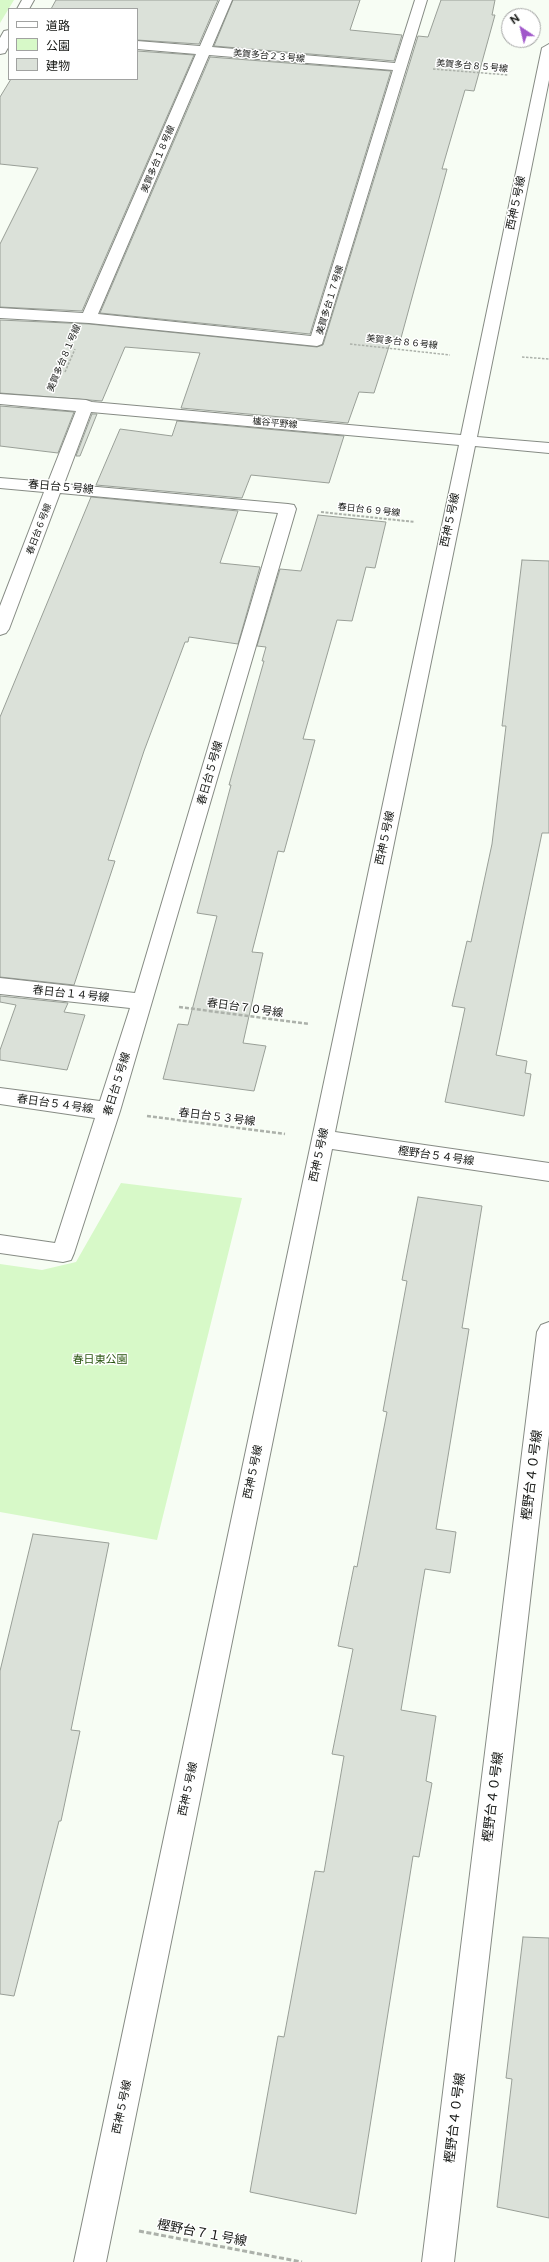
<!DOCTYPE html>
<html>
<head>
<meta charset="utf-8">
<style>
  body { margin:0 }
  #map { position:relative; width:549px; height:2262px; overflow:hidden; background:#f7fdf4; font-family:"Public Sans","Noto Sans JP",sans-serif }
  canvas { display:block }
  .legend { position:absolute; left:8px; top:8px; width:130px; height:72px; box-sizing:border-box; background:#fff; border:1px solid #a1a2a1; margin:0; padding:5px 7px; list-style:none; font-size:12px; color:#151714 }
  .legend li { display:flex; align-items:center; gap:8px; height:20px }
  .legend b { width:20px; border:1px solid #a1a2a1 }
  .north { position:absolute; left:501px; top:8px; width:40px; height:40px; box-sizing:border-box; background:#fff; border:1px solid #a1a2a1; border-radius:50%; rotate:325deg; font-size:11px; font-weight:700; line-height:16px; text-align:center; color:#151714 }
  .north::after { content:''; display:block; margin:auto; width:14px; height:18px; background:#a057ca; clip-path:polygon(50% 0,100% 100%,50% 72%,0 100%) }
</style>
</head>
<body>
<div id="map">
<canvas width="549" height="2262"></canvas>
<ul class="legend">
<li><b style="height:5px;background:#fff"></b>道路</li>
<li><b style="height:11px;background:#d7f9c8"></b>公園</li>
<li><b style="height:11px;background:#dbe1d9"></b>建物</li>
</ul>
<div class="north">N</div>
</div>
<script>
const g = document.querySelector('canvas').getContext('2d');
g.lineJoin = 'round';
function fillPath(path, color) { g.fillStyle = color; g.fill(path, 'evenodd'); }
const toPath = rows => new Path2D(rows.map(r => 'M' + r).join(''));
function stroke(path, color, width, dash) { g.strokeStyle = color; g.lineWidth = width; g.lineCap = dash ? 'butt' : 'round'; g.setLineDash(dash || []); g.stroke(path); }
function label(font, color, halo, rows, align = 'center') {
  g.font = font + ' "Public Sans","Noto Sans JP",sans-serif'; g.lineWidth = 3; g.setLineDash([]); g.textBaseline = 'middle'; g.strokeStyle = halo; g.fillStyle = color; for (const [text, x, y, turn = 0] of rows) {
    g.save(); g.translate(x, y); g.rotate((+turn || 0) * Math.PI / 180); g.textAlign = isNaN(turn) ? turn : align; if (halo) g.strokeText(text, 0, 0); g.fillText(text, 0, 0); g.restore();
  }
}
const green = toPath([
  [0,0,14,0,0,23],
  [121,1183,242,1198,157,1540,0,1512,0,1264,42,1270,76,1262]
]);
const building = toPath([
  [56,0,218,0,199,44,137,40,137,9,51,9,56,0],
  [233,0,360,0,350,30,402,35,394,61,214,46,233,0],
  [441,0,495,0,492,15,495,15,474,91,465,90,442,169,447,169,401,338,392,337,374,393,359,392,348,423,181,408,200,353,125,347,102,401,0,393,0,320,89,324,317,347,323,345,418,36,428,37,441,0],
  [137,51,194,55,82,311,0,307,0,244,38,168,0,164,0,97,11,79,137,79,137,51],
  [210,57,391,71,310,334,100,313,210,57],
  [0,406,74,412,58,453,0,446,0,406],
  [92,414,97,414,80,456,76,456,92,414],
  [177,421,344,436,329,483,251,475,242,498,96,485,120,429,172,436,177,421],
  [91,497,238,511,220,563,260,567,238,644,189,637,188,642,185,642,144,751,108,860,115,861,74,985,0,977,0,717,91,497],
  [318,515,386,522,375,568,366,567,352,621,337,620,303,739,315,740,284,852,278,851,252,952,263,953,243,1043,266,1046,254,1091,163,1079,178,1024,188,1025,217,916,197,913,231,785,229,785,264,661,262,661,266,647,257,646,280,569,301,571,318,515],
  [522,560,549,561,549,833,542,833,496,1055,527,1061,525,1073,531,1074,524,1116,445,1102,465,1008,452,1006,467,941,471,942,492,844,506,726,502,726,522,560],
  [0,996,68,1003,64,1012,85,1015,67,1070,0,1060,0,1050,16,1005,0,1002,0,996],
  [418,1197,482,1206,462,1328,469,1329,436,1529,456,1532,450,1573,425,1569,401,1710,436,1716,426,1781,432,1783,419,1857,413,1856,356,2214,250,2192,278,2036,284,2037,315,1871,324,1872,344,1756,332,1754,353,1649,338,1646,354,1566,357,1567,387,1412,383,1411,407,1281,402,1280,418,1197],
  [33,1534,109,1543,71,1730,80,1731,61,1821,59,1821,14,1996,0,1994,0,1671,33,1534],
  [523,1937,549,1938,549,2218,497,2207,512,2079,506,2078,523,1937]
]);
const pathFar3 = toPath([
  [433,69,508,75],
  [350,344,450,355],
  [522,357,549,359],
  [65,372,75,349]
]);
const pathFar2 = toPath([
  [321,512,415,522]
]);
const pathFar1 = toPath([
  [179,1007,309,1024],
  [147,1116,285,1134]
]);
const path = toPath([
  [139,2231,302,2262]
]);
const minor = toPath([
  [22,0,34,0,29,9,17,9,22,0],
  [220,0,232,0,212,47,395,63,415,0,427,0,322,344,317,346,89,323,0,318,0,308,83,313,196,54,137,49,137,41,200,46,220,0],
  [209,55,393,70,311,336,98,314,209,55],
  [9,30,9,46,5,53,0,54,0,38,4,31,9,30],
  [549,44,549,80,477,437,549,443,549,453,475,446,335,1132,549,1163,549,1181,332,1149,106,2262,74,2262,459,445,91,412,64,484,288,504,294,505,296,509,120,1111,74,1253,71,1260,63,1262,0,1253,0,1235,55,1243,95,1118,0,1104,0,1088,100,1101,130,1008,0,994,0,978,135,993,278,513,60,493,9,629,6,633,0,635,0,606,44,492,0,488,0,478,48,482,76,411,0,404,0,394,86,400,92,402,461,435,542,48,549,44],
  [549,1322,549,1435,454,2262,422,2262,537,1332,541,1325,549,1322]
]);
const farStreetnames = [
  ["美賀多台２３号線",269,56,5],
  ["美賀多台８５号線",472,66,5],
  ["美賀多台１８号線",158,159,-67],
  ["美賀多台１７号線",330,300,-73],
  ["美賀多台８６号線",402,342,6],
  ["美賀多台８１号線",64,358,-67],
  ["櫨谷平野線",275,423,5],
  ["春日台６９号線",369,510,6],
  ["春日台６号線",39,529,-69]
];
const streetNames = [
  ["西神５号線",516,203,-78],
  ["春日台５号線",61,487,5],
  ["西神５号線",450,520,-78],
  ["春日台５号線",210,773,-74],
  ["西神５号線",385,838,-78],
  ["春日台１４号線",71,994,6],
  ["春日台７０号線",245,1008,8],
  ["春日台５号線",117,1084,-73],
  ["春日台５４号線",55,1104,8],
  ["春日台５３号線",217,1117,7],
  ["西神５号線",319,1155,-78],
  ["樫野台５４号線",436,1156,8],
  ["西神５号線",253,1472,-78],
  ["西神５号線",188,1789,-78],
  ["西神５号線",122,2107,-78]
];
const parkNames = [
  ["春日東公園",100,1360]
];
const nearStreetnames = [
  ["樫野台４０号線",532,1475,-83],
  ["樫野台４０号線",493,1797,-83],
  ["樫野台４０号線",455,2118,-83],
  ["樫野台７１号線",202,2233,11]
];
fillPath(green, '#d7f9c8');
fillPath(building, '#dbe1d9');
stroke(building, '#999f97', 1);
stroke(minor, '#868b84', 2);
stroke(pathFar3, '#acb1aa', 1.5, [2.5, 1.5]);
stroke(pathFar2, '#acb1aa', 2, [3, 1.5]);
stroke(pathFar1, '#acb1aa', 2.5, [4, 2]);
stroke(path, '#acb1aa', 3, [5, 2.5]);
fillPath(minor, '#fff');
label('9px', '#151714', '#fff', farStreetnames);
label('11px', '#151714', '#fff', streetNames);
label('11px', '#2a5511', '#fff', parkNames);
label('13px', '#151714', '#fff', nearStreetnames);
</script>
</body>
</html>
